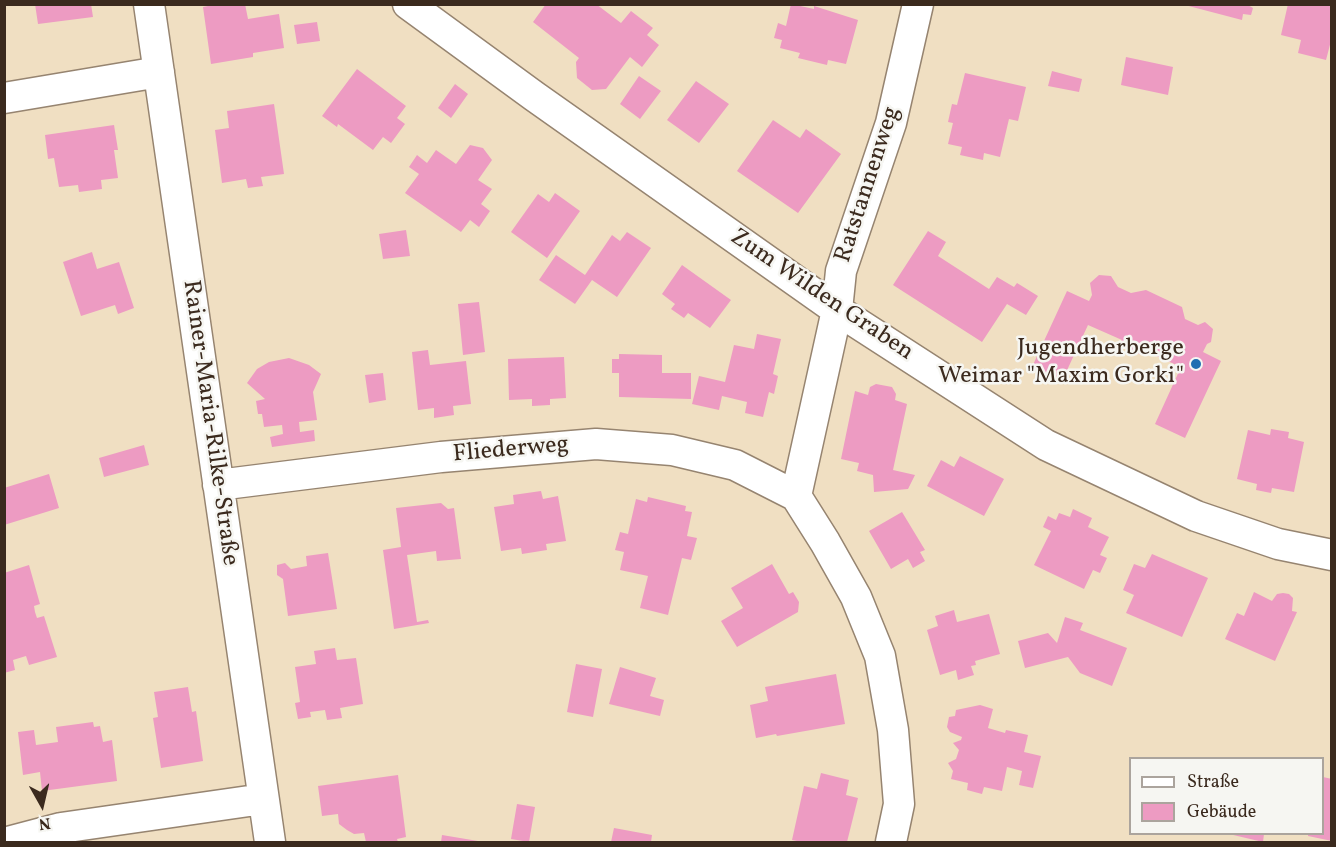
<!DOCTYPE html>
<meta charset="utf-8">
<style>
body{margin:0}
#map{position:relative;width:1336px;height:847px;overflow:hidden;background:#f0dfc2;font-family:Vollkorn,serif}
canvas{display:block}
.frame{position:absolute;inset:0;border:6px solid #3b2a1e;pointer-events:none}
.legend{position:absolute;left:1129px;top:757px;width:195px;height:78px;box-sizing:border-box;background:#f6f6f2;border:2px solid #aba49d;margin:0;padding:8px 10px;list-style:none;font-size:18px;color:#3b2a1e}
.legend li{display:flex;align-items:center;gap:12px;height:30px}
.legend b{width:30px;border:2px solid #aba49d}
.north{position:absolute;left:12px;top:775px;width:60px;height:60px;-webkit-text-stroke:4px #f6f6f2;paint-order:stroke;rotate:172deg;font-size:16px;font-weight:700;line-height:24px;text-align:center;color:#3b2a1e}
.north::after{content:'';display:block;margin:auto;width:21px;height:27px;background:#3b2a1e;clip-path:polygon(50% 0,100% 100%,50% 72%,0 100%)}
</style>
<div id="map">
<canvas width="1336" height="847"></canvas>
<div class="frame"></div>
<ul class="legend">
<li><b style="height:8px;background:#fff"></b>Straße</li>
<li><b style="height:16px;background:#ed9bc2"></b>Gebäude</li>
</ul>
<div class="north">N</div>
</div>
<script>
const ctx = document.querySelector('canvas').getContext('2d');
ctx.lineJoin = 'round';
function paint(path, color) { ctx.fillStyle = color; ctx.fill(path, 'evenodd'); }
const poly = rows => new Path2D(rows.map(r => 'M' + r).join(''));
function stroke(path, color, width, dash) { ctx.strokeStyle = color; ctx.lineWidth = width; ctx.lineCap = dash ? 'butt' : 'round'; ctx.setLineDash(dash || []); ctx.stroke(path); }
function write(font, color, halo, rows, align = 'center') {
  ctx.font = font + ' Vollkorn,serif'; ctx.lineWidth = 5; ctx.setLineDash([]); ctx.textBaseline = 'middle'; ctx.strokeStyle = halo; ctx.fillStyle = color; for (const [text, x, y, turn = 0] of rows) {
    ctx.save(); ctx.translate(x, y); ctx.rotate((+turn || 0) * Math.PI / 180); ctx.textAlign = isNaN(turn) ? turn : align; if (halo) ctx.strokeText(text, 0, 0); ctx.fillText(text, 0, 0); ctx.restore();
  }
}
paint(poly([
 [35,4,91,4,93,17,38,24],
 [207,4,245,4,248,19,279,14,284,48,253,53,253,57,211,64,203,7,208,6],
 [546,4,596,4,621,23,631,11,653,28,647,35,659,45,642,67,630,57,606,89,592,90,577,78,576,62,579,58,533,22],
 [791,4,814,9,814,6,858,20,846,64,828,60,827,65,798,58,800,53,780,48,782,40,774,38,778,23,786,26],
 [1181,4,1246,4,1253,8,1251,15,1243,14,1242,20],
 [1288,4,1332,4,1332,37,1326,60,1298,53,1301,40,1281,35],
 [317,22,320,41,297,44,294,25],
 [1126,57,1173,67,1168,95,1121,85],
 [357,69,406,106,397,118,405,124,391,143,383,137,373,150,338,124,337,127,322,116],
 [1052,71,1082,79,1079,92,1048,86],
 [965,73,1026,87,1018,121,1009,119,1000,157,984,153,983,160,960,155,962,147,948,144,953,123,948,122,952,104,957,105],
 [639,76,661,91,640,119,620,104],
 [696,81,729,104,699,143,667,120],
 [455,84,468,94,451,118,438,108],
 [274,104,284,174,261,177,263,186,248,188,246,179,222,183,215,130,229,128,227,111],
 [773,120,800,138,806,129,841,154,798,213,737,171],
 [114,125,118,150,114,150,118,178,101,180,102,189,79,192,78,185,59,187,54,158,48,159,45,135],
 [470,145,483,148,492,160,478,180,492,189,481,204,490,211,479,227,470,220,461,232,405,193,419,174,409,167,417,155,427,163,436,150,456,164],
 [555,193,580,211,547,258,511,232,538,194,549,202],
 [406,230,410,256,383,259,379,234],
 [928,231,946,242,938,256,989,289,997,277,1014,287,1017,283,1038,296,1026,315,1007,304,982,342,893,285],
 [627,232,651,248,617,297,592,280,575,304,539,280,556,255,585,275,612,235,620,241],
 [92,252,97,269,119,262,134,308,118,314,115,305,81,316,63,262],
 [682,265,731,300,710,328,688,313,684,318,671,309,675,304,662,294],
 [1099,275,1111,276,1118,287,1131,293,1146,290,1182,307,1185,319,1198,325,1205,322,1213,329,1211,342,1207,344,1203,352,1221,361,1185,438,1155,424,1181,367,1143,350,1141,355,1119,344,1122,340,1088,325,1062,381,1032,367,1067,291,1089,301,1092,295,1090,283],
 [479,302,485,352,463,355,458,304],
 [757,334,781,339,773,374,778,376,774,394,769,392,763,417,745,413,747,402,722,396,719,410,692,404,699,376,725,382,734,345,754,349],
 [428,350,430,365,466,361,471,404,453,406,454,415,434,418,434,408,418,410,412,352],
 [619,354,662,355,662,373,691,373,691,399,619,397,619,373,612,373,612,359,619,359],
 [564,357,566,398,550,399,550,405,532,406,532,399,509,400,508,359],
 [289,358,309,365,321,374,313,392,317,420,299,422,300,432,314,430,315,441,272,447,270,437,283,434,282,425,264,427,262,414,258,414,256,401,265,399,247,383,257,369,269,362],
 [383,373,386,400,369,403,365,375],
 [876,384,892,387,896,394,895,400,907,404,893,470,915,475,908,489,874,492,873,475,857,471,859,463,841,459,855,391,868,395,870,387],
 [1271,429,1289,432,1288,438,1304,442,1294,492,1272,488,1271,493,1256,490,1257,484,1237,479,1248,430,1270,435],
 [144,445,149,465,104,477,99,458],
 [960,456,1004,479,984,516,927,486,941,460,954,467],
 [49,474,59,508,4,525,4,488],
 [541,491,543,499,558,496,566,541,546,544,547,550,522,554,521,548,501,551,494,507,514,504,513,495],
 [648,497,686,506,685,511,692,512,687,536,697,538,691,560,682,558,668,615,640,608,648,576,620,570,624,552,615,550,620,532,628,534,636,499,647,502],
 [441,503,448,509,454,508,461,559,437,561,436,551,407,555,417,622,428,620,429,623,394,629,383,550,401,547,396,508],
 [1073,509,1092,518,1088,527,1109,537,1100,555,1107,558,1100,573,1093,570,1084,589,1034,565,1051,531,1043,527,1048,516,1056,520,1059,513,1070,517],
 [902,512,925,550,920,552,925,561,913,568,908,559,891,569,869,531],
 [328,553,337,609,288,616,283,579,277,575,277,565,285,563,291,569,307,566,306,556],
 [1152,554,1208,578,1182,637,1126,613,1134,595,1123,590,1134,564,1145,568],
 [772,564,789,594,793,592,799,602,798,612,737,647,721,621,743,608,731,588],
 [29,565,40,604,34,606,35,612,37,618,44,616,57,657,29,665,26,656,13,660,15,670,4,673,4,573],
 [1254,592,1272,601,1277,594,1283,593,1289,594,1293,598,1292,611,1297,612,1275,661,1225,639,1237,613,1244,616],
 [954,610,957,622,989,614,1000,654,975,661,976,665,971,666,974,675,958,680,956,670,940,675,927,630,938,626,935,616],
 [1065,617,1083,623,1080,630,1127,648,1112,686,1080,673,1068,657,1025,668,1018,641,1048,633,1057,643],
 [335,648,337,660,356,658,363,704,340,708,342,718,327,720,325,710,310,712,311,717,298,719,295,703,300,702,295,667,316,664,314,651],
 [576,664,602,669,593,717,567,712],
 [620,667,656,678,650,696,664,700,660,716,609,704],
 [836,674,845,724,777,736,776,734,756,738,750,705,768,701,765,687],
 [188,687,192,712,196,711,203,761,161,768,153,718,158,717,154,692],
 [980,705,993,709,988,728,1005,733,1006,730,1028,735,1024,752,1041,756,1033,788,1019,785,1022,771,1007,767,1002,791,984,787,982,794,967,790,968,783,951,779,953,771,948,763,956,759,959,750,953,743,961,740,962,737,950,732,947,727,949,717,955,716,956,710],
 [93,722,94,727,100,726,103,742,112,740,117,781,42,791,40,772,23,775,18,732,34,730,36,745,58,742,56,727],
 [821,773,849,780,846,795,858,798,847,842,802,842,792,840,804,786,817,789],
 [398,775,406,837,397,839,398,842,366,842,364,833,354,834,347,830,339,824,338,814,322,816,318,786],
 [1323,777,1332,779,1332,841,1308,836,1308,834,1323,834],
 [517,804,535,807,529,842,511,839],
 [614,828,652,835,651,842,611,842],
 [1229,834,1264,834,1263,842],
 [442,835,478,841,478,842,441,842]
]), '#ed9bc2');
const street = poly([
 [149,4,270,842],
 [408,4,534,96,837,310,1046,445,1196,516,1278,544,1332,555],
 [4,98,159,72],
 [218,485,441,457,596,444,672,450,735,465,796,496],
 [8,842,61,828,263,799],
 [891,842,899,804,893,730,880,656,856,597,825,542,796,496,837,310,841,271,891,123,918,4]
]);
stroke(street, '#968470', 33);
stroke(street, '#fff', 30);
for (const [x, y, r, color] of [
 [1196,364,6,"#1f6fb2"]
]) { const dot = new Path2D(); dot.arc(x, y, r, 0, 2 * Math.PI); ctx.fillStyle = color; ctx.fill(dot); stroke(dot, '#f6f6f2', 2); }
write('24px', '#3b2a1e', '#f6f6f2', [
 ["Ratstannenweg",869,185,-72],
 ["Zum Wilden Graben",821,296,34],
 ["Rainer-Maria-Rilke-Straße",209,423,82],
 ["Fliederweg",511,451,-5]
]);
write('24px', '#3b2a1e', '#f6f6f2', [
 ["Jugendherberge",1184,350],
 ["Weimar \"Maxim Gorki\"",1184,378]
], 'right');
</script>
